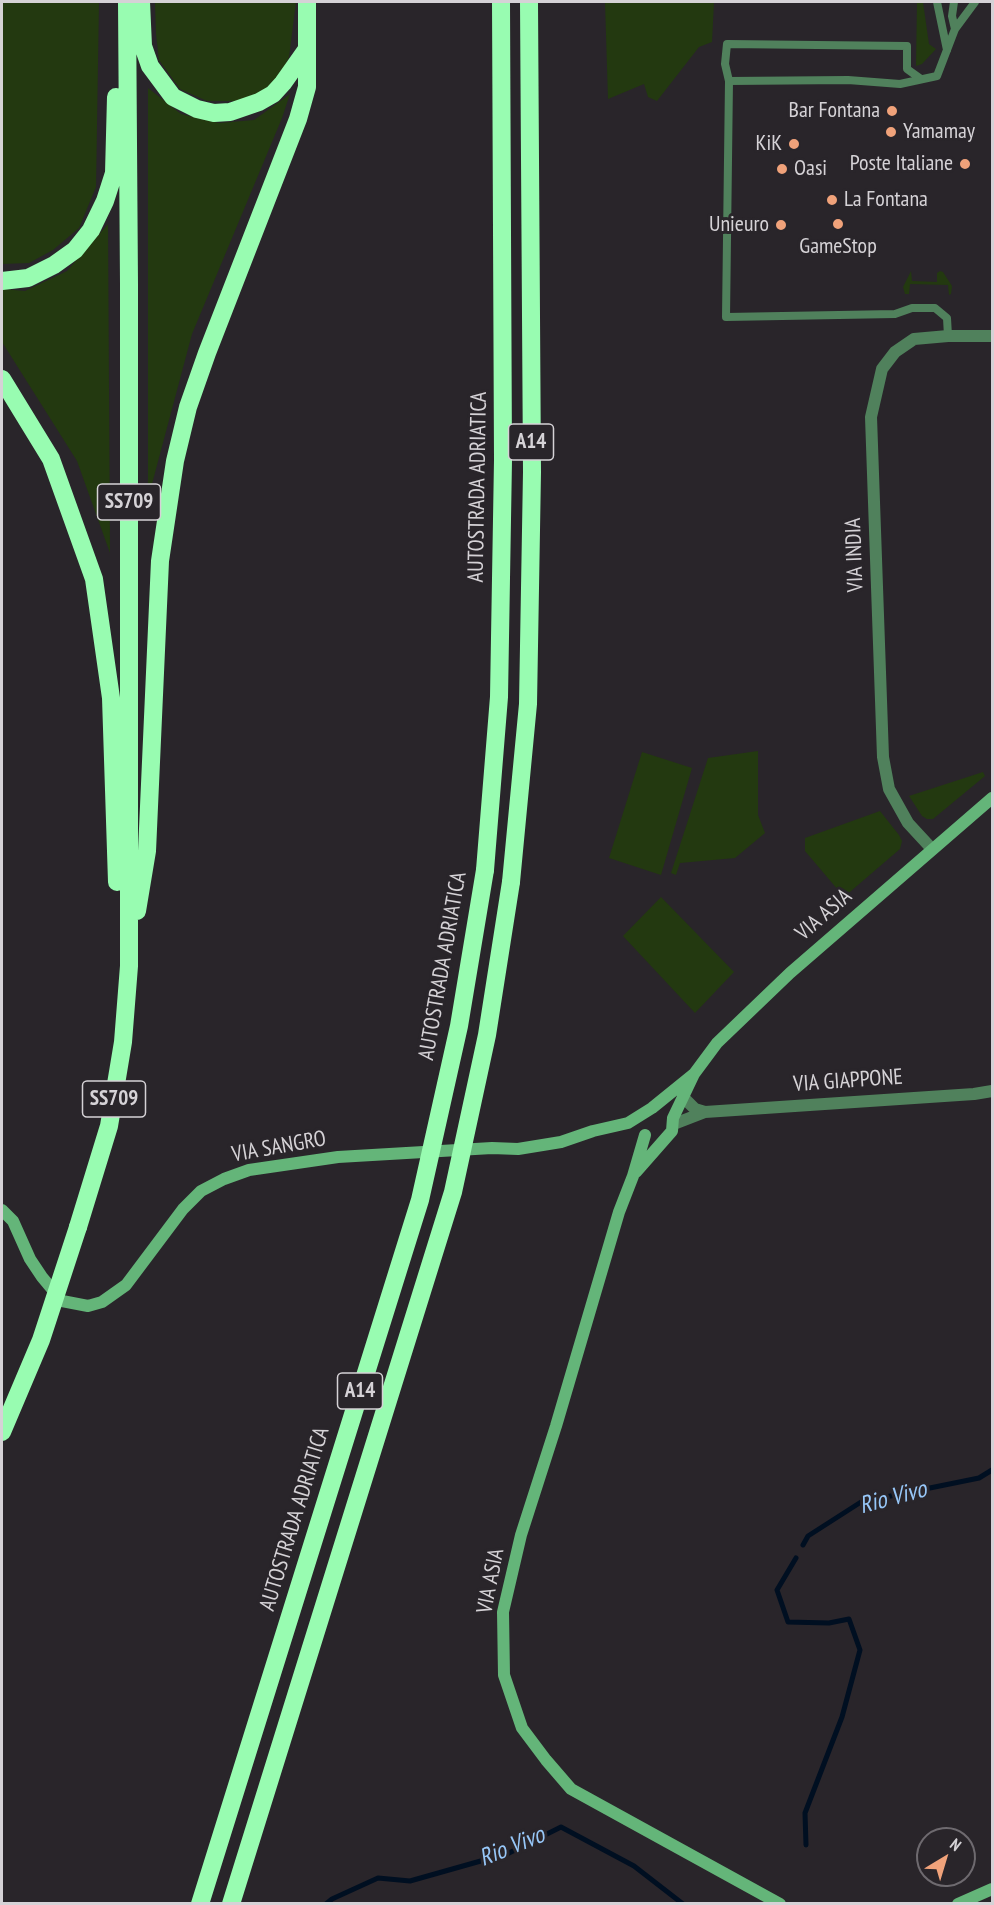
<!DOCTYPE html>
<style>
body{margin:0}
#map{position:relative;width:994px;height:1905px;overflow:hidden;background:#29252a;font-family:"PT Sans Narrow",sans-serif}
canvas{display:block}
.frame{position:absolute;inset:0;border:3px solid #d5d2d6;pointer-events:none}
.north{position:absolute;left:916px;top:1827px;width:60px;height:60px;box-sizing:border-box;background:#29252a;border:2px solid #6e6a6f;border-radius:50%;rotate:38deg;font-size:16px;font-weight:700;line-height:24px;text-align:center;color:#d5d2d6}
.north::after{content:'';display:block;margin:auto;width:21px;height:27px;background:#f0a27a;clip-path:polygon(50% 0,100% 100%,50% 72%,0 100%)}
</style>
<div id="map">
<canvas width="994" height="1905"></canvas>
<div class="frame"></div>
<div class="north">N</div>
</div>
<script>
const ctx = document.querySelector('canvas').getContext('2d');
ctx.lineJoin = 'round';
function paint(path, color) { ctx.fillStyle = color; ctx.fill(path, 'evenodd'); }
const poly = rows => new Path2D(rows.map(r => 'M' + r).join(''));
function stroke(path, color, width, dash) { ctx.strokeStyle = color; ctx.lineWidth = width; ctx.lineCap = dash ? 'butt' : 'round'; ctx.setLineDash(dash || []); ctx.stroke(path); }
function write(font, color, halo, rows, align = 'center') {
  ctx.font = font + ' "PT Sans Narrow",sans-serif'; ctx.lineWidth = 6; ctx.setLineDash([]); ctx.textBaseline = 'middle'; ctx.strokeStyle = halo; ctx.fillStyle = color; for (const [text, x, y, turn = 0] of rows) {
    ctx.save(); ctx.translate(x, y); ctx.rotate((+turn || 0) * Math.PI / 180); ctx.textAlign = isNaN(turn) ? turn : align; if (halo) ctx.strokeText(text, 0, 0); ctx.fillText(text, 0, 0); ctx.restore();
  }
}
paint(poly([
 [2,2,99,2,96,187,79,228,53,250,29,263,2,264],
 [155,2,296,2,289,57,279,78,258,94,237,101,207,101,180,89,159,60,156,34],
 [605,2,714,2,712,42,699,47,657,101,648,97,644,84,608,99],
 [917,2,923,2,929,44,936,49,922,64,916,66],
 [148,88,181,114,219,123,254,120,290,94,282,118,192,334,148,499],
 [108,224,110,553,77,461,2,342,2,289,25,291,67,271],
 [911,271,912,281,937,282,937,273,940,271,943,272,952,286,951,294,949,295,948,285,910,284,909,294,905,294,903,287],
 [758,751,758,815,765,833,735,858,680,863,676,875,671,873,708,758],
 [642,752,692,768,661,875,609,858],
 [983,772,985,776,933,819,927,819,922,816,909,796],
 [880,811,899,835,902,841,900,849,844,897,805,851,805,838],
 [661,897,734,972,695,1013,623,936]
]), '#233910');
stroke(poly([
 [803,1545,808,1536,861,1502,979,1478,992,1470],
 [796,1558,777,1590,788,1622,829,1623,849,1619,860,1650,842,1717,805,1813,806,1845],
 [326,1904,332,1899,378,1878,410,1881,509,1853,561,1827,634,1866,683,1904]
]), '#000f21', 5);
stroke(poly([
 [937,2,947,50],
 [954,2,952,16,955,29],
 [921,79,907,69,907,46,727,44,725,64,729,81,726,317,895,314,912,308,935,308,947,318,948,336],
 [729,81,848,80,900,84,937,76,955,29,975,2]
]), '#50815c', 8);
stroke(poly([
 [932,849,908,823,889,789,883,757,871,417,882,369,895,352,914,339,948,336,992,336],
 [683,1097,695,1109,705,1112],
 [674,1124,705,1112,974,1094,992,1091]
]), '#50815c', 12);
stroke(poly([
 [645,1135,633,1176,619,1212,556,1426,521,1535,503,1612,504,1675,522,1728,546,1760,571,1789,780,1904],
 [636,1172,672,1131,673,1118,694,1074,717,1043,790,973,992,798],
 [2,1210,13,1221,30,1259,42,1277,62,1301,88,1306,102,1302,126,1285,183,1209,201,1191,224,1179,249,1170,338,1157,492,1148,518,1149,561,1142,593,1131,628,1123,652,1108,694,1074],
 [958,1904,992,1889]
]), '#64b579', 12);
stroke(poly([
 [141,2,143,46,150,66,173,97,197,109,214,113,230,112,259,102,273,94,283,83,307,49],
 [2,281,28,278,54,265,75,250,91,230,105,201,114,173,116,97],
 [2,379,51,459,94,579,111,698,117,882],
 [485,870,499,697,503,460,501,2],
 [511,882,528,704,532,472,529,2],
 [137,911,147,851,160,561,175,461,188,407,207,353,298,119,307,87,307,2],
 [78,1227,109,1126,123,1042,129,966,129,284,127,2]
]), '#98fcb1', 18);
stroke(poly([
 [2,1432,41,1340,78,1227],
 [200,1904,420,1200,459,1026,485,870],
 [231,1904,453,1192,487,1035,511,882]
]), '#98fcb1', 18);
for (const [x, y, r, color] of [
 [892,111,6,"#f0a27a"],
 [891,132,6,"#f0a27a"],
 [794,144,6,"#f0a27a"],
 [965,164,6,"#f0a27a"],
 [782,169,6,"#f0a27a"],
 [832,200,6,"#f0a27a"],
 [838,224,6,"#f0a27a"],
 [781,225,6,"#f0a27a"]
]) { const dot = new Path2D(); dot.arc(x, y, r, 0, 2 * Math.PI); ctx.fillStyle = color; ctx.fill(dot); stroke(dot, '#29252a', 2); }
for (const [x, y, w] of [
 [531,442,45],
 [129,502,63],
 [114,1099,63],
 [360,1391,45]
]) { const box = new Path2D(); box.roundRect(x - w / 2, y - 18, w, 36, 4.5); ctx.fillStyle = '#29252a'; ctx.fill(box); stroke(box, '#d5d2d6', 1.5); }
write('bold 21px', '#d5d2d6', null, [
 ["A14",531,442],
 ["SS709",129,502],
 ["SS709",114,1099],
 ["A14",360,1391]
]);
write('22px', '#d5d2d6', '#29252a', [
 ["Bar Fontana",880,111],
 ["Yamamay",903,132,"left"],
 ["KiK",782,144],
 ["Poste Italiane",953,164],
 ["Oasi",794,169,"left"],
 ["La Fontana",844,200,"left"],
 ["Unieuro",769,225],
 ["GameStop",838,247,"center"]
], 'right');
write('22px', '#d5d2d6', '#29252a', [
 ["AUTOSTRADA ADRIATICA",478,487,-89],
 ["VIA INDIA",855,555,-92],
 ["VIA ASIA",824,915,-41],
 ["AUTOSTRADA ADRIATICA",443,966,-80],
 ["VIA GIAPPONE",848,1081,-4],
 ["VIA SANGRO",279,1147,-10],
 ["AUTOSTRADA ADRIATICA",295,1519,-73],
 ["VIA ASIA",491,1581,-79]
]);
write('italic 24px', '#97c7f8', '#29252a', [
 ["Rio Vivo",893,1498,-15],
 ["Rio Vivo",512,1847,-22]
]);
</script>
